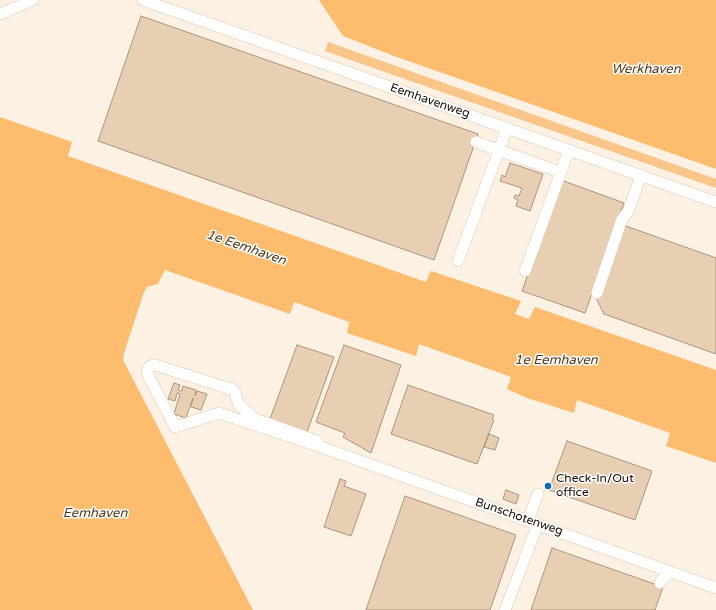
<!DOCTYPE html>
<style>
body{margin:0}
canvas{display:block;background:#fef9f4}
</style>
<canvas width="716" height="610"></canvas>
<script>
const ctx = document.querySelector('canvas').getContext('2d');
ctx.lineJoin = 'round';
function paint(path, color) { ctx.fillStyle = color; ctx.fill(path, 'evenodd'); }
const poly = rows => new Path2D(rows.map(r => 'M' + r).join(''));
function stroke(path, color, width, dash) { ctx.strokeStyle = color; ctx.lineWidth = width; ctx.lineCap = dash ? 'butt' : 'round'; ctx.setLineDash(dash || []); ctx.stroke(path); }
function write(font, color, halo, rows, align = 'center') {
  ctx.font = font + ' "Varela Round",sans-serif'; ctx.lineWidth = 3; ctx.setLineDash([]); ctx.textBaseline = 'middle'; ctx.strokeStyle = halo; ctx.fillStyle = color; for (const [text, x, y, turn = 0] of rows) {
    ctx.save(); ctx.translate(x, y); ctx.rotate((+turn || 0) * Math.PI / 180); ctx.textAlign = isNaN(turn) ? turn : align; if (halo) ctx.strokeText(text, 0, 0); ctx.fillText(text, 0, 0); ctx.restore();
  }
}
paint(poly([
 [0,0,347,0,716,150,716,610,231,610,0,151]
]), '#fdf1e4');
paint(poly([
 [328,42,716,179,716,188,325,51]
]), '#fac588');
paint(poly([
 [319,0,716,0,716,169,394,56,343,36],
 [0,117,72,142,68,156,426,282,431,271,521,301,515,314,529,319,535,307,716,370,716,463,666,446,670,433,577,400,574,413,527,398,507,389,511,377,419,344,416,356,347,333,349,322,294,302,290,314,165,270,158,284,147,287,144,292,124,353,123,360,253,610,0,610]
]), '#fdbc6e');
const building = poly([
 [141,16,478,134,434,260,98,141,141,16],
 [510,163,543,174,530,211,516,206,518,200,514,198,515,195,519,196,522,188,500,181,502,175,505,177,510,163],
 [561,180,624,203,585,313,522,291,561,180],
 [623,225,716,258,716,354,604,314,597,300,623,225],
 [297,345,334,357,307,432,270,419,297,345],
 [344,345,401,365,371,453,343,437,345,433,316,422,344,345],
 [174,383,180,385,178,390,182,391,183,386,196,390,195,396,197,391,207,394,201,410,191,407,193,398,186,418,174,414,180,394,177,393,175,401,168,399,174,383],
 [408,385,494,415,492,419,494,420,477,464,391,434,408,385],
 [489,434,499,438,495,450,484,447,489,434],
 [567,441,652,471,635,520,549,490,567,441],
 [340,479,346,481,344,486,366,494,351,536,324,527,340,479],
 [506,490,519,495,516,504,503,499,506,490],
 [405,496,516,535,490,610,366,610,405,496],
 [552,548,663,587,655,610,531,610,552,548]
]);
paint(building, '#e8cfb4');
stroke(building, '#ad957b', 1);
const minor = poly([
 [143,0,716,202],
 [0,14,33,0],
 [476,142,560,172],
 [458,261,507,128],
 [525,271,569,150],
 [597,293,622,219,628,212,641,175],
 [321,447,317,441,255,419,239,405,234,390,155,365,150,366,147,370,148,375,175,427,219,413,321,447,716,588],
 [528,520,538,494],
 [660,583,669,571],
 [505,610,538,524]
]);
stroke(minor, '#e1c8ad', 12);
stroke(minor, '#fff', 11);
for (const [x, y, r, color] of [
 [548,486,4,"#0b6db9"]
]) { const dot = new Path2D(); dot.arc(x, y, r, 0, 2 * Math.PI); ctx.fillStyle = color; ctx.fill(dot); stroke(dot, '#fff', 1.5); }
write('12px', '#150d04', '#fff', [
 ["Eemhavenweg",430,101,19],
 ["Bunschotenweg",519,517,19]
]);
write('12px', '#150d04', '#fff', [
 ["Check-In/Out",556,479],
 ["office",556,493]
], 'left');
write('italic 13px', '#533918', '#fff', [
 ["Werkhaven",646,70],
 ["1e Eemhaven",246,248,19],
 ["1e Eemhaven",556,361],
 ["Eemhaven",95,514]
]);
</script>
